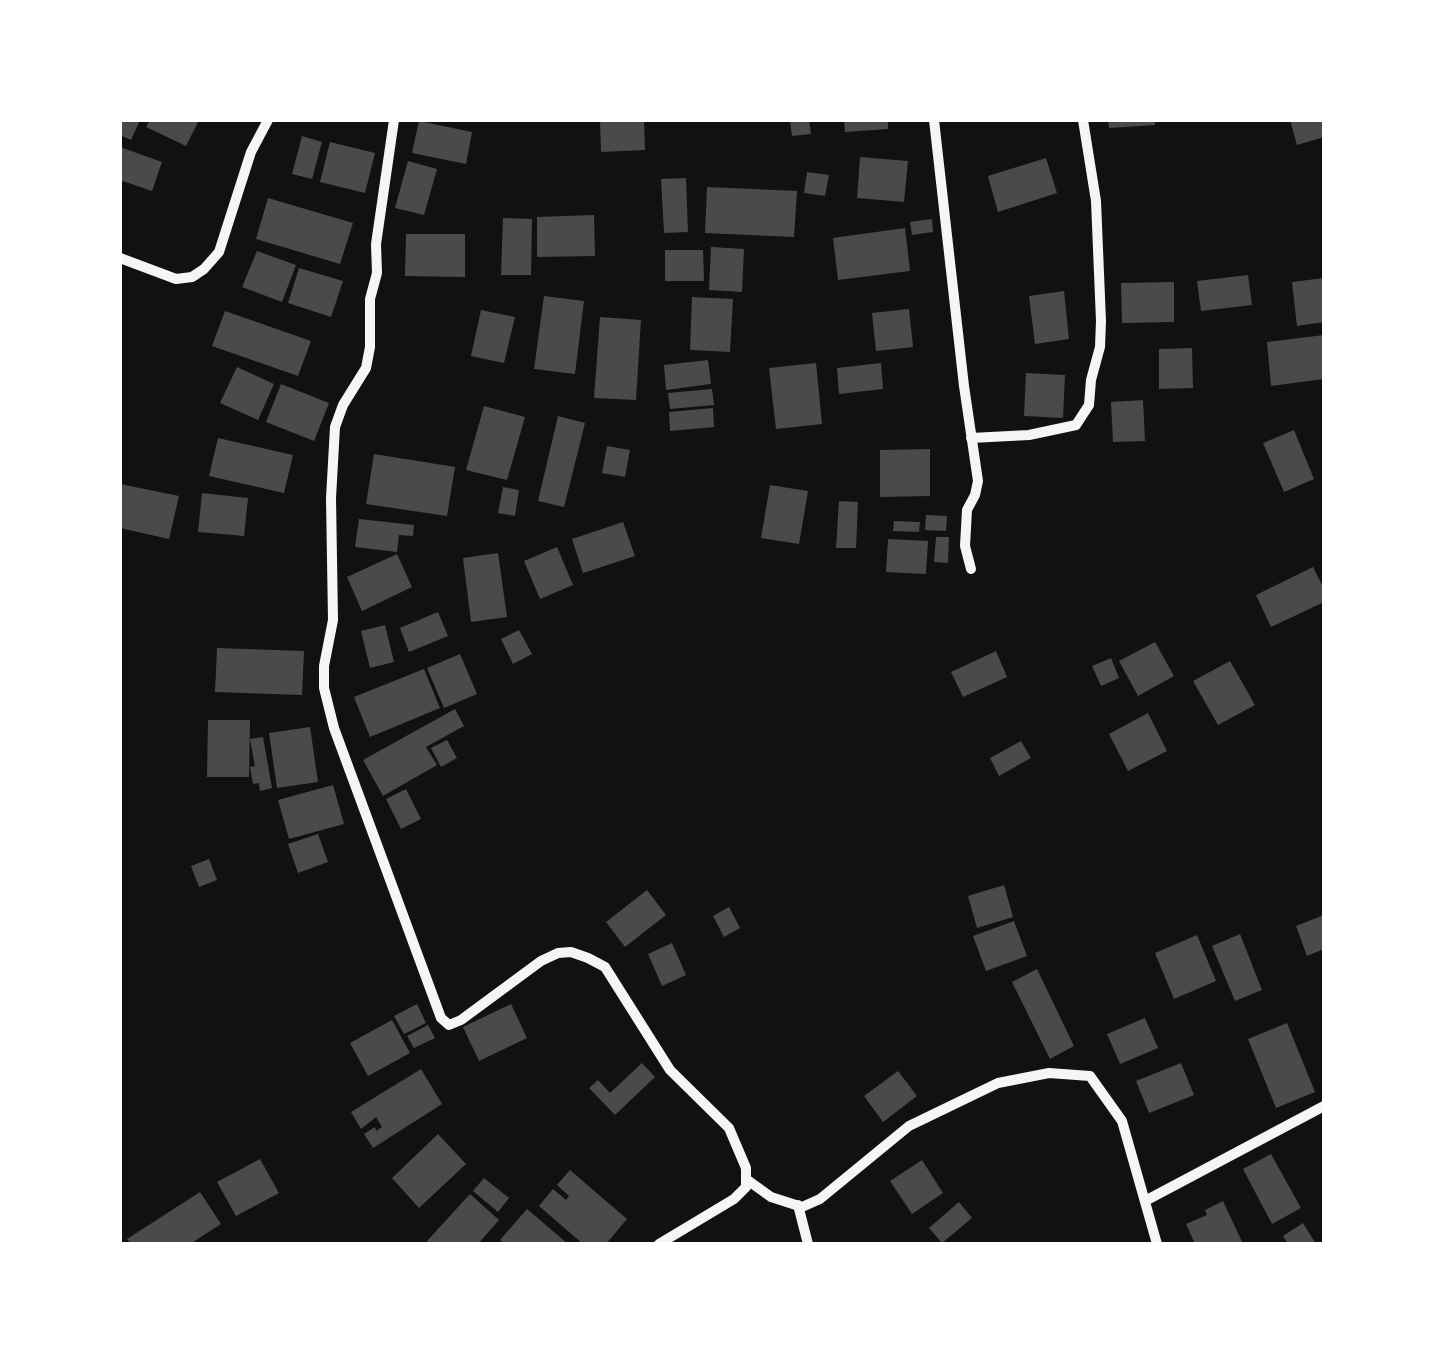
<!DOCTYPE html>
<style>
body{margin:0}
#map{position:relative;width:1444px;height:1364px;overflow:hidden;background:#111;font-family:"Zilla Slab",serif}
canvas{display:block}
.frame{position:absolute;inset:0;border:122px solid #fff;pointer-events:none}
</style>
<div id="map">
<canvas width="1444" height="1364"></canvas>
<div class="frame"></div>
</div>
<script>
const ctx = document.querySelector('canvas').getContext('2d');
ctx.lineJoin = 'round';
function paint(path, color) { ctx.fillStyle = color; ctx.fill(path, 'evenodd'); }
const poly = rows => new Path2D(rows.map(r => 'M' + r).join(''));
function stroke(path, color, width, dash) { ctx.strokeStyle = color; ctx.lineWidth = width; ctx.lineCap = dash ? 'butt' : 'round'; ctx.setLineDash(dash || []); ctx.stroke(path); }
paint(poly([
 [120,120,140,120,131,140,120,135],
 [150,120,199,120,186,146,146,127],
 [600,120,644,120,645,150,601,152],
 [790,120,809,120,811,134,792,136],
 [844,120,888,120,888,129,845,132],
 [1108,120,1155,120,1155,125,1109,128],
 [1290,120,1324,120,1324,137,1297,145],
 [419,121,472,132,466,164,412,153],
 [302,136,322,142,312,179,292,174],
 [330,142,375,153,365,193,320,182],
 [120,147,162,162,152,191,120,180],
 [860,157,908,161,904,202,857,198],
 [1046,158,1057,193,998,212,988,176],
 [408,161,437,169,424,215,395,208],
 [807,172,829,175,825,196,804,193],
 [686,178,688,232,664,233,661,179],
 [707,187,797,191,794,237,705,233],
 [268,198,353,223,340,264,256,239],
 [594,215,595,256,537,257,537,217],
 [503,218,532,219,531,275,501,275],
 [932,219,933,232,912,235,910,222],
 [905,228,910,271,838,280,833,238],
 [406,234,465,234,465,277,405,276],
 [711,247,744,249,742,292,709,290],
 [665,250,703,250,704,281,665,281],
 [257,251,296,265,282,302,242,287],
 [299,268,343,281,331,317,288,303],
 [1248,275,1252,305,1201,311,1197,281],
 [1324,278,1324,322,1297,326,1292,282],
 [1174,282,1174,322,1122,323,1121,283],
 [1064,291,1069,339,1035,344,1029,296],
 [544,296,584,301,575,374,534,369],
 [692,297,733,299,730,352,690,350],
 [909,309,913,347,876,351,872,313],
 [481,310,515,317,504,363,471,356],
 [225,311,311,341,298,376,212,346],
 [600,317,641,320,636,400,594,398],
 [1324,335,1324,379,1271,386,1267,342],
 [1192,348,1193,388,1159,389,1159,349],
 [708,360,711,384,666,390,664,365],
 [816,363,822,424,776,429,769,368],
 [881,363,883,389,839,394,837,368],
 [237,367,274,384,258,420,220,403],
 [1026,373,1065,375,1063,418,1024,416],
 [281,384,329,403,314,441,266,422],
 [712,389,714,405,670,409,668,393],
 [1143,400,1145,441,1113,442,1111,402],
 [484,406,525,417,507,480,466,470],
 [713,408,714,427,670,431,669,412],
 [558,416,585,423,564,507,538,501],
 [1294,430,1314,479,1284,492,1263,443],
 [218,438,293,455,284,493,209,476],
 [607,446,630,450,625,477,602,473],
 [930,449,930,496,880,497,880,450],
 [374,454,455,467,447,516,366,504],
 [120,484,179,496,169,539,120,528],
 [770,485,808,491,799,544,761,538],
 [503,487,519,490,515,516,498,513],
 [202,493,248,498,244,536,198,532],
 [839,501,858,502,856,548,836,548],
 [926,515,947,516,946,531,925,530],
 [359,519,414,525,413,536,399,535,397,552,355,547],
 [894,521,920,522,919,532,893,531],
 [623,522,635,556,583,573,572,539],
 [936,537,949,537,948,563,934,562],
 [888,539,928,541,926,574,886,572],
 [557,547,573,585,540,599,524,561],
 [498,553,507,617,471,622,463,558],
 [397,554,412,587,362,611,347,577],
 [1313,567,1324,589,1324,602,1271,627,1256,595],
 [438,612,448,636,409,652,400,628],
 [385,625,394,662,370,668,361,631],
 [519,630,532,654,513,664,501,639],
 [1155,642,1174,676,1138,696,1119,661],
 [217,648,304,651,302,695,215,692],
 [996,651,1007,677,963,697,951,672],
 [460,654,477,694,444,708,427,668],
 [1111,658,1119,678,1101,686,1092,666],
 [1230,661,1255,705,1218,725,1193,681],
 [424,669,440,708,370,737,354,697],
 [455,709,464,726,426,747,437,765,383,796,363,760],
 [1148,713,1167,751,1128,771,1109,734],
 [208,720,250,720,249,777,207,777],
 [310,727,318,782,277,788,269,733],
 [263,737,272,788,260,791,259,783,253,784,250,767,255,766,250,739],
 [447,740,457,758,441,767,431,748],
 [1021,741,1031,758,999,776,990,758],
 [333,785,344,824,289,839,278,800],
 [406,789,421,819,401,829,386,799],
 [318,834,328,862,298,873,288,844],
 [209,859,217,880,199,887,191,866],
 [1004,885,1013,917,977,928,968,896],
 [647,890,666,915,625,947,606,922],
 [729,907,740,928,724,937,713,916],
 [1324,915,1324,949,1307,956,1296,926],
 [1014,921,1027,956,986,971,973,936],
 [1240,934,1262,990,1235,1001,1212,946],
 [1197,935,1216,981,1174,999,1155,953],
 [672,943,686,975,662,986,648,954],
 [1037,969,1074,1046,1050,1059,1012,982],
 [417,1004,426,1023,404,1034,394,1016],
 [511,1004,527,1038,479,1061,463,1027],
 [1145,1018,1158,1048,1120,1064,1107,1034],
 [392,1020,410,1053,368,1076,350,1043],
 [1287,1023,1315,1092,1276,1108,1248,1039],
 [428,1025,435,1038,414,1048,407,1036],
 [642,1063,655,1077,615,1115,589,1088,598,1080,610,1093],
 [1181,1063,1194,1095,1149,1113,1136,1081],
 [421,1069,442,1104,373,1148,364,1134,375,1127,376,1131,382,1127,376,1117,361,1129,351,1112],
 [898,1071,917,1096,883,1122,864,1096],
 [438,1134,466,1164,419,1208,392,1178],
 [1271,1154,1301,1208,1272,1224,1243,1169],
 [260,1159,279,1193,236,1216,217,1182],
 [922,1160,943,1193,912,1214,890,1181],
 [570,1170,627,1219,606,1244,583,1244,539,1206,553,1189,566,1200,569,1196,557,1185],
 [484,1178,509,1198,498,1212,473,1191],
 [200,1192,221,1224,190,1244,131,1244,127,1239],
 [470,1194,499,1220,478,1244,430,1244,427,1241],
 [1223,1201,1243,1244,1195,1244,1186,1224,1207,1215,1205,1210],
 [959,1202,972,1218,942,1243,929,1228],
 [527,1209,568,1244,505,1244,500,1240],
 [1303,1223,1316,1244,1288,1244,1283,1236]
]), '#4a4a4a');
stroke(poly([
 [394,120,376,244,377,273,370,299,370,347,366,368,343,405,335,427,331,498,333,620,324,666,324,688,334,728,441,1018,449,1025,461,1020,541,961,558,953,571,952,588,958,605,967,670,1070,729,1128,746,1168,746,1187,734,1199,659,1244],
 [934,120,964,386,978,481,975,495,967,510,965,546,971,569],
 [120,258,176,279,192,277,204,269,219,252,251,152,268,120],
 [971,438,1029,435,1076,425,1089,405,1091,380,1100,347,1101,321,1096,201,1083,120],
 [746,1179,771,1197,802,1207,820,1199,909,1126,998,1083,1049,1073,1090,1076,1122,1121,1157,1244],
 [1145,1201,1324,1106],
 [798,1205,808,1244]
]), '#f5f5f5', 10);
</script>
